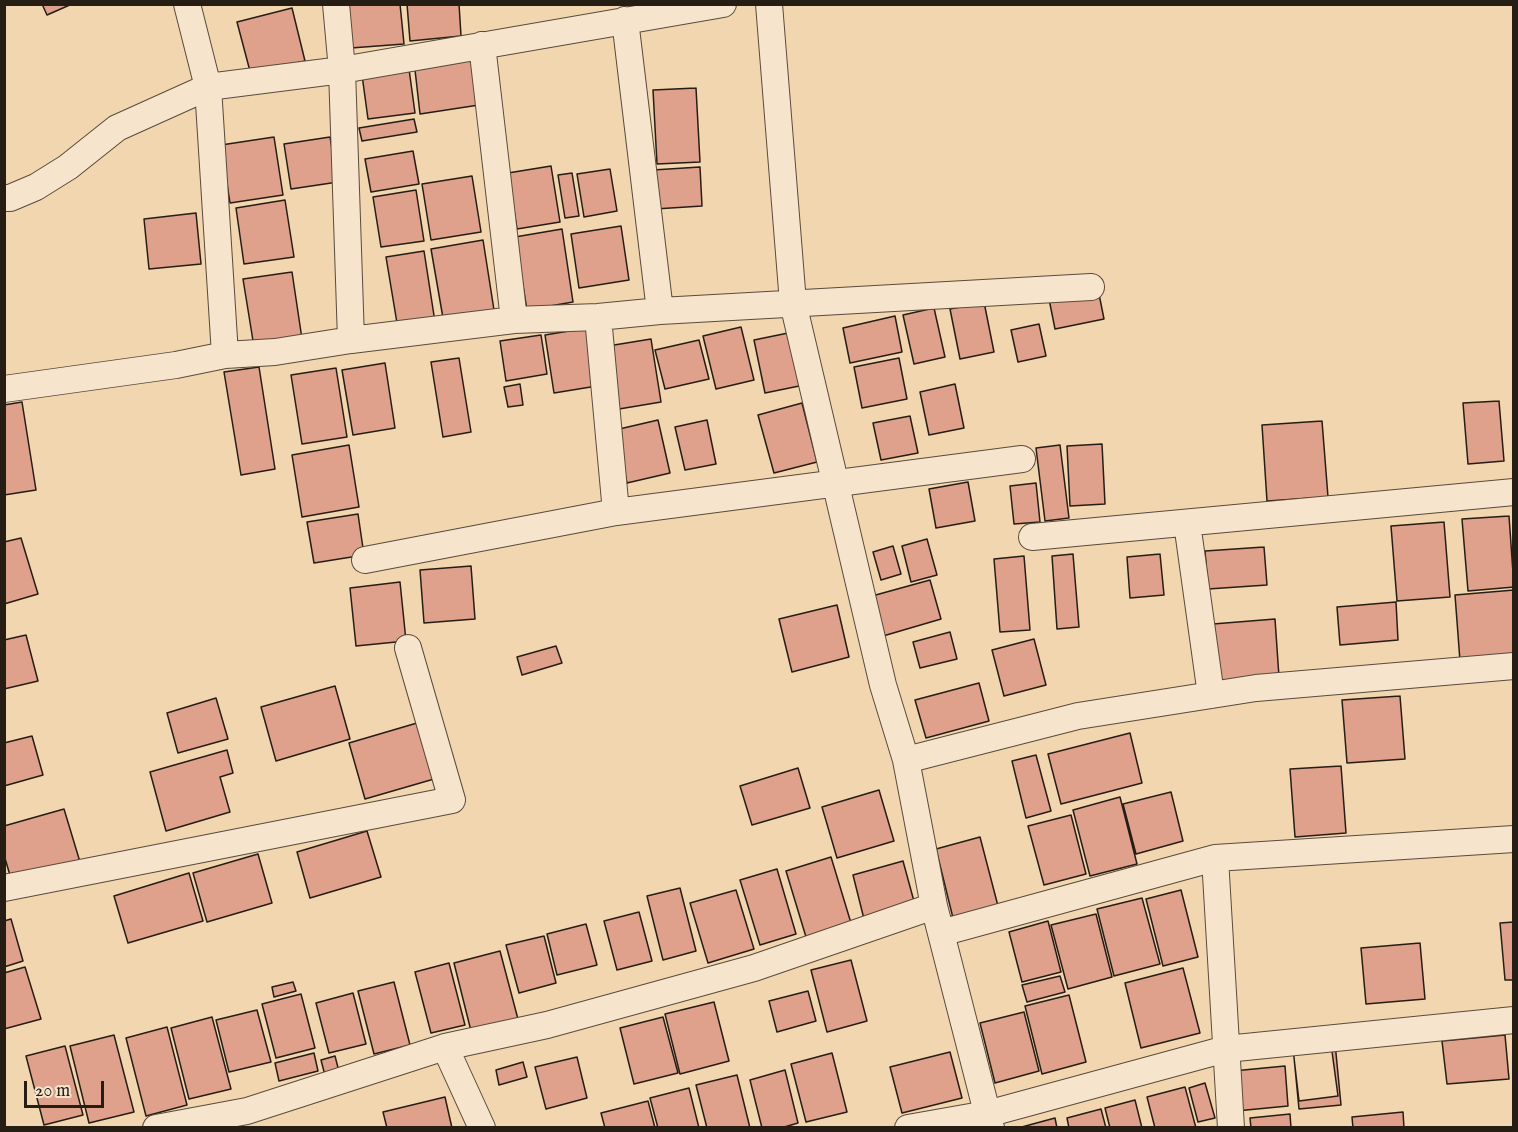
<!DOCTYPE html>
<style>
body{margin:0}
#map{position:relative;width:1518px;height:1132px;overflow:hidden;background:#f1d6b0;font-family:"IM FELL English",serif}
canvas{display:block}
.frame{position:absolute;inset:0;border:6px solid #261d14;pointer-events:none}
.scale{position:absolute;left:24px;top:1081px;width:80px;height:27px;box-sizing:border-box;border:3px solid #261d14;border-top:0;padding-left:8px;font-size:18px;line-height:21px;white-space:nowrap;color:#261d14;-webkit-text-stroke:4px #f6e4cc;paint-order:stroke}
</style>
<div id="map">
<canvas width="1518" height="1132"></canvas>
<div class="frame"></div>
<div class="scale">20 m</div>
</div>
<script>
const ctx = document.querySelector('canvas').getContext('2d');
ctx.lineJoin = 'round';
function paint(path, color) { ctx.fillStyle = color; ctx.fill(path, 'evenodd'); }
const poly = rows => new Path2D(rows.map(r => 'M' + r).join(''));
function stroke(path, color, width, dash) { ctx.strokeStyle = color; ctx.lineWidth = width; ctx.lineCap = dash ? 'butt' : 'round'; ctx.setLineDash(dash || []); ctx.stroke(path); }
const building = poly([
 [42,4,72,4,47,15,42,4],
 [347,4,400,4,404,44,351,48,347,4],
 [407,4,459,4,461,36,410,41,407,4],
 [292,8,305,61,251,75,237,22,292,8],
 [471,54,479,105,420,114,414,61,471,54],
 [409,69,415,113,368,119,362,75,409,69],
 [696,88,700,162,657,164,653,90,696,88],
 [414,119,417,132,362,141,359,128,414,119],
 [274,137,283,195,230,203,221,145,274,137],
 [330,137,338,182,291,189,284,144,330,137],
 [413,151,419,184,371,192,365,159,413,151],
 [551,166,560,222,517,229,508,173,551,166],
 [700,167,702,206,655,209,653,170,700,167],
 [610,169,617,211,584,217,577,174,610,169],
 [572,173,579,216,565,218,558,175,572,173],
 [472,176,481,232,431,240,422,184,472,176],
 [416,190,424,241,381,247,373,197,416,190],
 [285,200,294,257,244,264,236,208,285,200],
 [196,213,201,264,149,269,144,219,196,213],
 [621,226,629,280,579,288,571,234,621,226],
 [562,229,573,302,527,310,515,237,562,229],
 [483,240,494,310,443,318,431,249,483,240],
 [424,251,435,322,398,329,386,257,424,251],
 [292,272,302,339,254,347,243,279,292,272],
 [1098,289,1104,319,1055,329,1049,299,1098,289],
 [984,302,994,352,960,359,950,309,984,302],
 [934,308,945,357,914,364,903,315,934,308],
 [895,316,902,352,850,363,843,328,895,316],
 [1039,324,1046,356,1018,362,1011,330,1039,324],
 [593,327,603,385,554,393,545,335,593,327],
 [741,327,754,380,716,389,703,336,741,327],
 [793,332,804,385,765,393,754,340,793,332],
 [541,335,547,374,506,381,500,341,541,335],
 [651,339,661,402,619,409,608,346,651,339],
 [699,340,709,379,665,389,655,350,699,340],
 [459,358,471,432,443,437,431,362,459,358],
 [899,358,907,399,862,408,854,367,899,358],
 [385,363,395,428,353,435,342,370,385,363],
 [259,367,275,469,241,475,224,372,259,367],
 [336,368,347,437,302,444,291,375,336,368],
 [520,384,523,405,508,407,504,387,520,384],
 [955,384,964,428,929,435,920,392,955,384],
 [1499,401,1504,461,1468,464,1463,403,1499,401],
 [22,402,36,490,4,495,4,405,22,402],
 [802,403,817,462,774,473,758,415,802,403],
 [910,416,918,453,881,460,873,423,910,416],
 [658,420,670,473,627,483,615,430,658,420],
 [707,420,716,464,685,470,675,427,707,420],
 [1322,421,1328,497,1267,501,1262,425,1322,421],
 [1102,444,1105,504,1070,506,1067,446,1102,444],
 [349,445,359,507,302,517,292,455,349,445],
 [1060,445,1069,518,1045,521,1036,448,1060,445],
 [968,482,975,521,936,528,929,489,968,482],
 [1036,483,1040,522,1014,524,1010,486,1036,483],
 [358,514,364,555,314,563,307,522,358,514],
 [1509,516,1514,587,1468,591,1462,519,1509,516],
 [1444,522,1450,597,1397,601,1391,526,1444,522],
 [21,538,38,594,4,604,4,542,21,538],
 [927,539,937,575,911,582,902,546,927,539],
 [893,546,901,574,881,580,873,552,893,546],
 [1264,547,1267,585,1208,589,1205,551,1264,547],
 [1073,554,1079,627,1057,629,1052,556,1073,554],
 [1160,554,1164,595,1130,598,1127,557,1160,554],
 [1024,556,1030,630,1000,632,994,559,1024,556],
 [471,566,475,619,424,623,420,570,471,566],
 [930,580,941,619,883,636,872,596,930,580],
 [400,582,406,641,356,646,350,588,400,582],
 [1514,590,1514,657,1460,661,1455,595,1514,590],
 [1396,602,1398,640,1340,645,1337,607,1396,602],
 [837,605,849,657,792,672,779,619,837,605],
 [1275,619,1279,677,1217,682,1213,624,1275,619],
 [950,632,957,659,920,668,913,642,950,632],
 [26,635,38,681,4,689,4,640,26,635],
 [1034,639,1046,685,1004,696,992,650,1034,639],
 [556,646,562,663,522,675,517,657,556,646],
 [979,683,989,721,926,738,915,700,979,683],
 [335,686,350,739,276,761,261,707,335,686],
 [1400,696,1405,759,1347,763,1342,700,1400,696],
 [216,698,228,739,178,753,167,713,216,698],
 [417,723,434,779,365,799,349,743,417,723],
 [1130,733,1142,783,1061,804,1048,754,1130,733],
 [32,736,43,775,4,786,4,743,32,736],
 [227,750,233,773,220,777,230,812,166,831,150,772,227,750],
 [1036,755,1051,811,1026,818,1012,761,1036,755],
 [1341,766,1346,833,1295,837,1290,769,1341,766],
 [798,768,810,808,752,825,740,786,798,768],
 [879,790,894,841,837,858,822,807,879,790],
 [1171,792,1183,841,1136,854,1123,804,1171,792],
 [1120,797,1137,864,1090,876,1073,810,1120,797],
 [64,809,80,862,12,882,4,855,4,826,64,809],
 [1071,815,1086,874,1044,885,1028,826,1071,815],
 [367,831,381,877,310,898,297,852,367,831],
 [980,837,998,906,953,918,936,849,980,837],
 [258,854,272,903,207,922,193,873,258,854],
 [831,857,851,923,806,937,786,871,831,857],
 [903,861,915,905,864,919,853,875,903,861],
 [777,869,796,934,760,945,740,880,777,869],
 [189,873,203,921,128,943,114,896,189,873],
 [680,888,696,951,663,960,647,896,680,888],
 [736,890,754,949,708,963,690,903,736,890],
 [1181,890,1198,957,1163,966,1146,899,1181,890],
 [1142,898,1160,964,1114,976,1097,909,1142,898],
 [639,912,652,961,617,970,604,921,639,912],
 [1096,914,1112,977,1068,989,1051,925,1096,914],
 [11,919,23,961,4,967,4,921,11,919],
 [1048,921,1061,972,1022,982,1009,932,1048,921],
 [1514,922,1514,980,1505,980,1500,923,1514,922],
 [586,924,597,965,557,975,547,934,586,924],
 [544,936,556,983,519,993,506,945,544,936],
 [1420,943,1425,999,1366,1004,1361,948,1420,943],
 [500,951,519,1023,472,1035,454,963,500,951],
 [851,960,867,1021,827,1032,811,970,851,960],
 [449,963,465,1025,431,1033,415,972,449,963],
 [25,967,41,1019,4,1029,4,973,25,967],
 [1183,968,1200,1033,1141,1048,1125,983,1183,968],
 [1060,976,1065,992,1027,1002,1022,985,1060,976],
 [293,982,296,991,274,997,272,987,293,982],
 [394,982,410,1045,374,1054,358,991,394,982],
 [808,991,816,1021,777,1032,769,1001,808,991],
 [353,993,366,1044,329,1053,316,1003,353,993],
 [301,994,315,1048,276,1058,262,1004,301,994],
 [1069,995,1086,1062,1042,1074,1025,1006,1069,995],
 [714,1002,729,1061,680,1074,665,1014,714,1002],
 [257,1010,271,1062,229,1072,216,1020,257,1010],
 [1024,1012,1039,1071,995,1083,980,1023,1024,1012],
 [212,1017,231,1089,189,1099,171,1028,212,1017],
 [663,1017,678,1073,634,1084,620,1028,663,1017],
 [167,1027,187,1105,146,1116,126,1038,167,1027],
 [114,1035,134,1112,89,1123,70,1046,114,1035],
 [1505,1035,1509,1079,1447,1084,1442,1041,1505,1035],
 [1335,1043,1341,1105,1299,1109,1293,1047,1335,1043],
 [1331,1044,1338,1096,1299,1101,1293,1049,1331,1044],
 [65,1046,83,1115,44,1125,26,1056,65,1046],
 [950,1052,962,1098,902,1113,890,1067,950,1052],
 [314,1053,318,1071,279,1081,275,1063,314,1053],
 [832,1053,847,1112,806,1122,791,1064,832,1053],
 [335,1056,342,1083,328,1087,321,1060,335,1056],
 [577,1057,587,1098,546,1109,535,1067,577,1057],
 [523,1062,527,1077,499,1085,496,1070,523,1062],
 [1285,1066,1288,1106,1236,1111,1233,1071,1285,1066],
 [785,1070,798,1123,781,1128,762,1128,750,1080,785,1070],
 [737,1075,750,1128,707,1128,696,1085,737,1075],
 [1205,1083,1215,1118,1198,1122,1189,1088,1205,1083],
 [1185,1087,1196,1128,1155,1128,1147,1097,1185,1087],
 [689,1088,699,1128,658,1128,650,1098,689,1088],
 [445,1097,452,1128,387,1128,383,1112,445,1097],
 [1135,1100,1142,1128,1110,1128,1105,1108,1135,1100],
 [648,1101,655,1128,605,1128,601,1113,648,1101],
 [1101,1109,1106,1128,1069,1128,1067,1118,1101,1109],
 [1403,1112,1404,1128,1353,1128,1352,1117,1403,1112],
 [1290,1114,1291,1128,1251,1128,1250,1118,1290,1114],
 [1055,1118,1057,1128,1018,1128,1055,1118]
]);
paint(building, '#dfa08c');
stroke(building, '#261d14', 1.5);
const street = poly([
 [187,4,208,87,225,355,275,352,351,340,514,320,598,317,660,311,1091,287],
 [336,4,342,70,351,340],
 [769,4,793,303,883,685,906,760,934,906,991,1128],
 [625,20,660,311],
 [482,45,514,320],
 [4,198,10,198,36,187,68,167,117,128,208,87,342,70,723,4],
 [598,317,616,512,1022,459],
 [4,389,176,365,225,355],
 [1187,523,1211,695],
 [1032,537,1514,492],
 [365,560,616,512],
 [906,760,1078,716,1256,688,1514,666],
 [1215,858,1231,1128],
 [4,888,452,800,408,648],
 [941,933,1215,858,1514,839],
 [445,1047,547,1025,754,968,934,906],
 [156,1128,247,1111,445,1047,482,1128],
 [908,1128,987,1114,1226,1049,1514,1020]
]);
stroke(street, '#594b3b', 28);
stroke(street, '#f6e4cc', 26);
</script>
